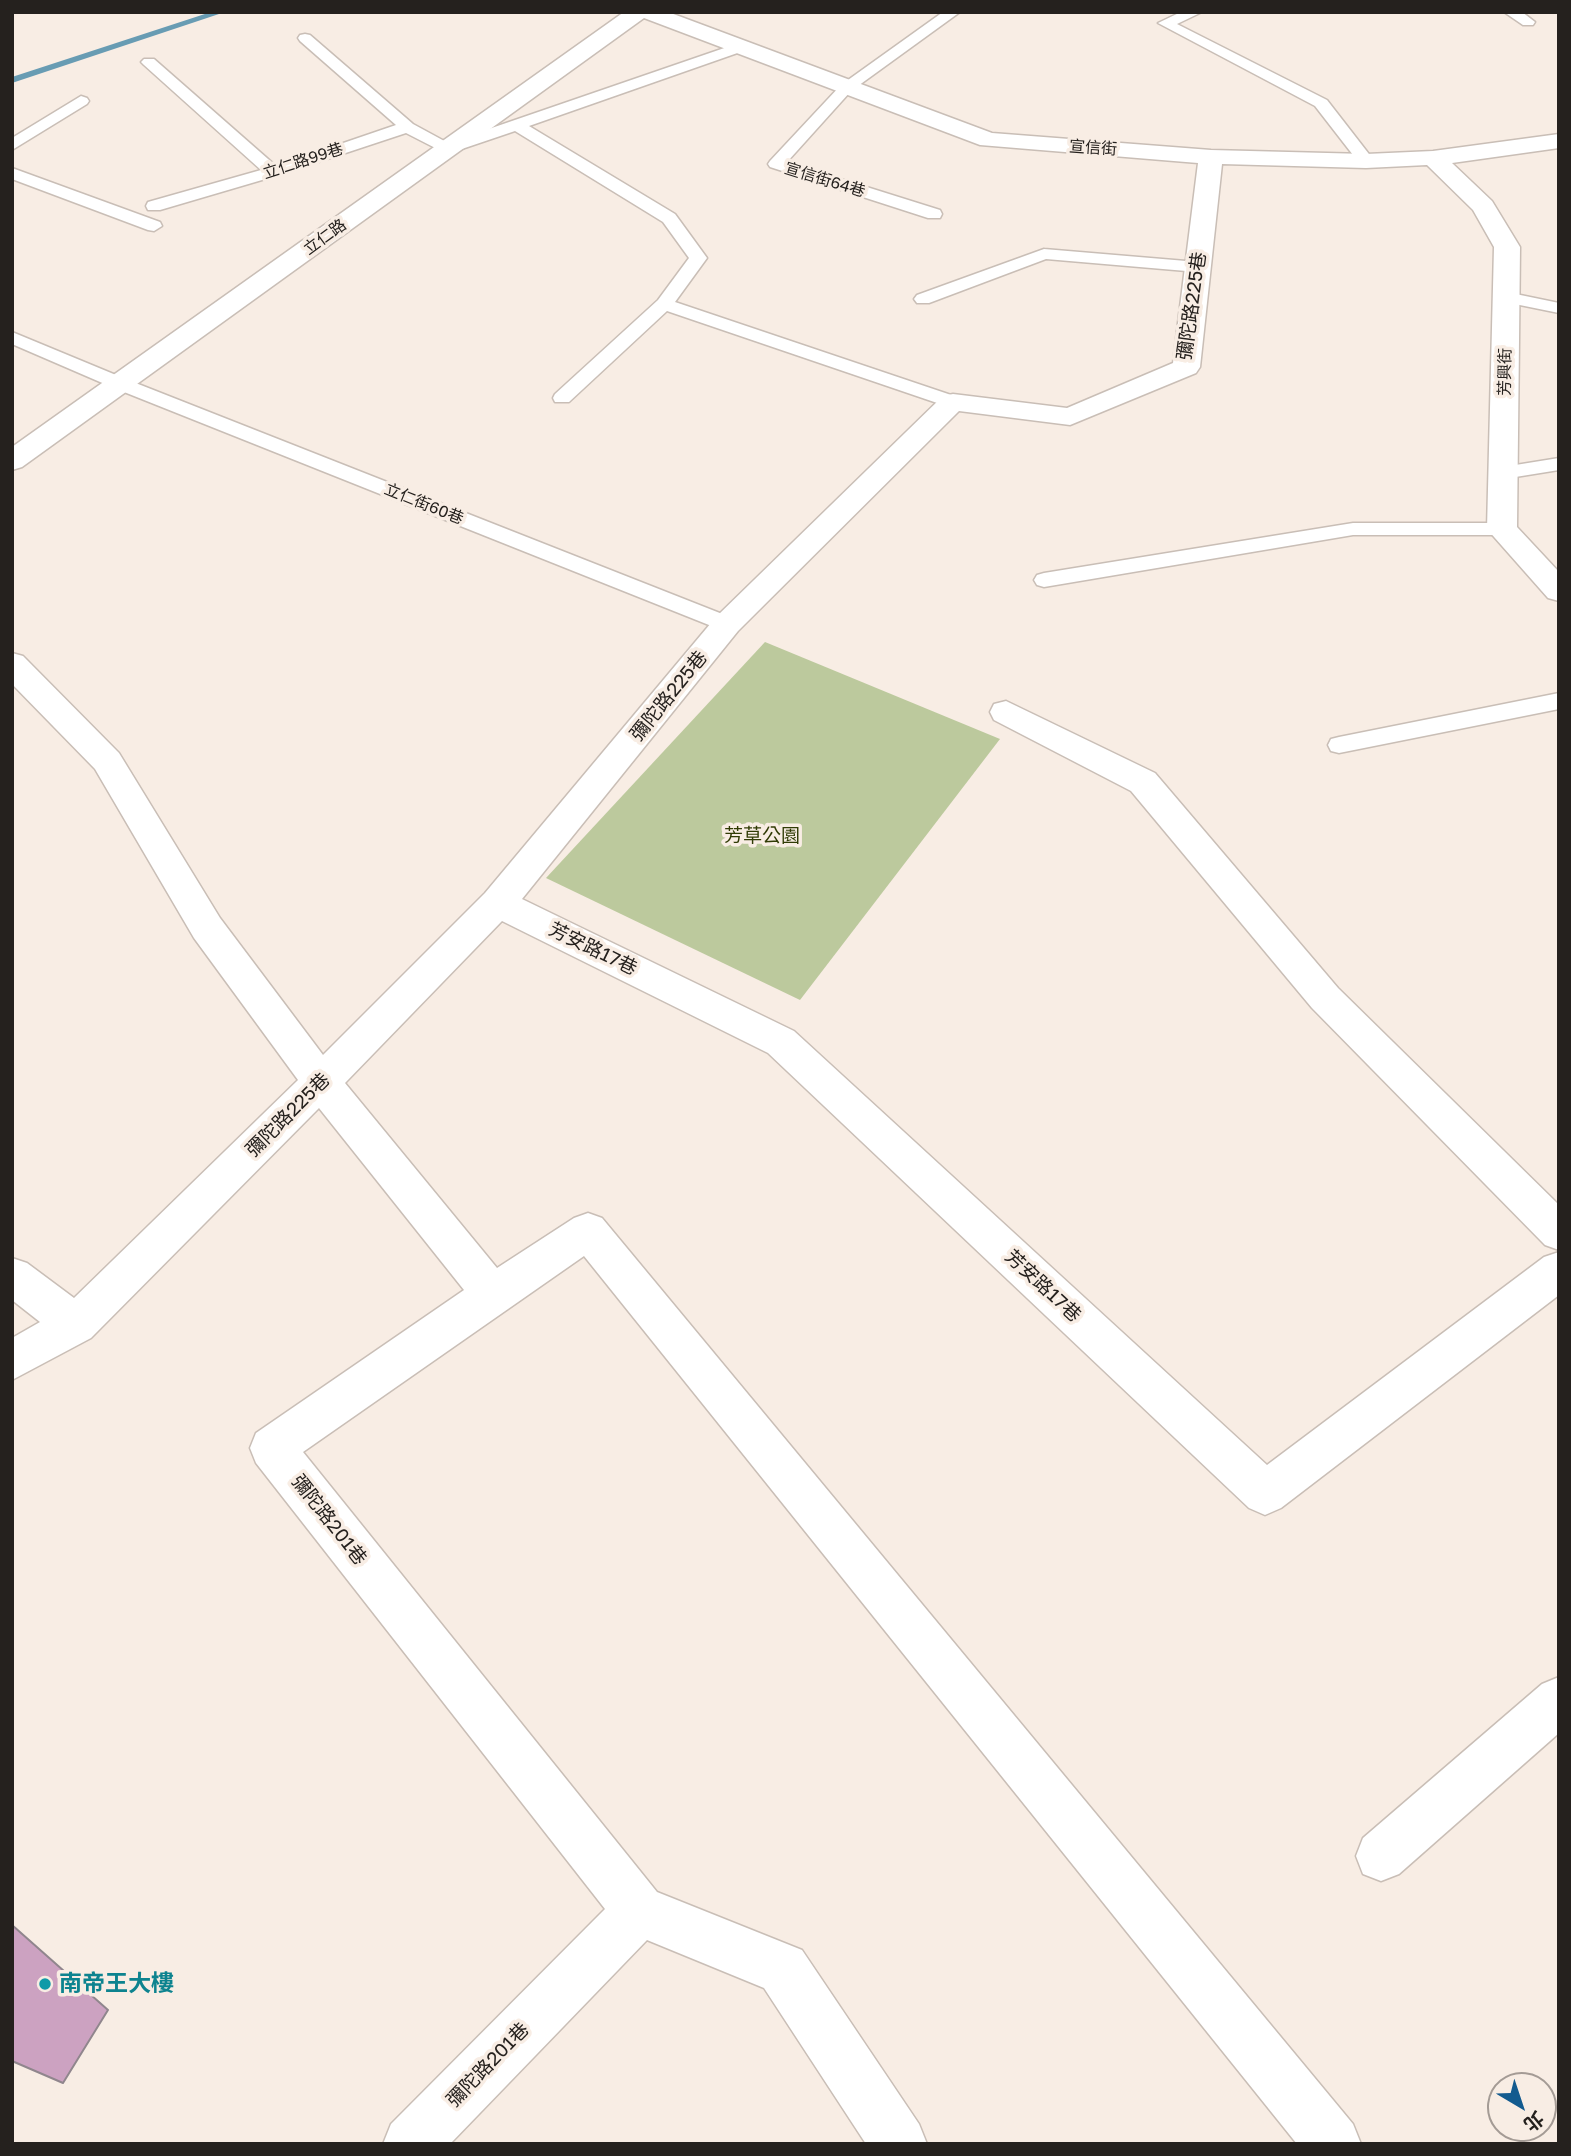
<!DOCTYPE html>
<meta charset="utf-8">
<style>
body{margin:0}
#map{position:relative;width:1571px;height:2156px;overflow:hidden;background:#f8ede4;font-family:"Golos Text","Noto Sans TC",sans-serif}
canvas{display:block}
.frame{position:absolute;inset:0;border:14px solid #25211e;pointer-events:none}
.north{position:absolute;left:1487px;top:2072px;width:70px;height:70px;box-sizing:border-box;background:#f8ede4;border:2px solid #a49b95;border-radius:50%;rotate:141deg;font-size:19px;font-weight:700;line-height:28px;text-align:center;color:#25211e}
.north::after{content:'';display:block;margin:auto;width:24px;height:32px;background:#135b8f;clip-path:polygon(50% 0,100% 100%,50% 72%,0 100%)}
</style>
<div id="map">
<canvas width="1571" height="2156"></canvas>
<div class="frame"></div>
<div class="north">北</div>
</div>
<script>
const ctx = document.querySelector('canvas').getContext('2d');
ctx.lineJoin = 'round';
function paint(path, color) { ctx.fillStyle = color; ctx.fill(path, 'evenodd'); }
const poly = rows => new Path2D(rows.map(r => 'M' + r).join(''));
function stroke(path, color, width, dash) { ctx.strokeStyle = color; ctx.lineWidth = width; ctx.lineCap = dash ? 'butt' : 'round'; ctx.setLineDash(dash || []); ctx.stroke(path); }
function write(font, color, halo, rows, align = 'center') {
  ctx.font = font + ' "Golos Text","Noto Sans TC",sans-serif'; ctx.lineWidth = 7; ctx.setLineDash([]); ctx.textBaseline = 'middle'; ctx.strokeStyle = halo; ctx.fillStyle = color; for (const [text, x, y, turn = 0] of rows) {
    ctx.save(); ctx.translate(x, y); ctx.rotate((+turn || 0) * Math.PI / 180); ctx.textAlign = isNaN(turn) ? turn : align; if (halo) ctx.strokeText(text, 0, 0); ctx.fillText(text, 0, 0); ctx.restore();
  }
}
paint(poly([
 [765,642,1000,739,800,1000,546,878]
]), '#bcc99d');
paint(poly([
 [211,12,225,12,12,83,12,77,211,12]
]), '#689cb3');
const building = poly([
 [12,1925,108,2010,63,2083,12,2061,12,1925]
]);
paint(building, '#cca2c1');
stroke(building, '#90868d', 2);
const lane = poly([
 [943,12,960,12,851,91,787,162,940,210,942,214,940,218,928,218,770,167,768,164,770,161,841,85,943,12],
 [1181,12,1202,12,1177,24,1327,100,1372,158,1374,161,1372,164,1360,164,1315,106,1158,23,1181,12],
 [1504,12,1522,12,1535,22,1533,25,1523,25,1504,12],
 [305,34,310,35,413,124,448,143,736,44,746,44,749,47,746,50,529,126,675,214,707,258,675,302,960,398,962,402,960,406,946,406,667,311,569,402,555,402,553,398,555,394,658,300,689,258,663,222,515,131,447,154,406,133,279,175,160,210,148,210,146,206,148,202,261,170,144,65,141,62,144,59,154,59,276,166,396,125,300,41,298,38,300,35,305,34],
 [81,96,87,98,89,101,87,104,12,150,12,138,81,96],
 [12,168,160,222,162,226,154,231,148,230,12,179,12,168],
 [1044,249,1198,262,1207,267,1198,272,1046,259,929,303,917,303,914,299,917,295,1044,249],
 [1506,292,1559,303,1559,313,1500,301,1497,297,1500,293,1506,292],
 [12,332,128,380,735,619,738,624,735,629,719,629,114,388,12,344,12,332],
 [1559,458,1559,470,1503,479,1496,477,1493,473,1496,469,1503,467,1559,458],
 [1353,523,1502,523,1509,524,1512,529,1509,534,1502,535,1353,535,1044,587,1037,585,1034,580,1037,575,1044,573,1353,523],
 [1559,693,1559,709,1339,753,1331,751,1328,745,1331,739,1339,737,1559,693]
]);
const street = poly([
 [624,12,668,12,992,133,1211,150,1366,154,1433,151,1559,134,1559,148,1452,163,1492,201,1520,247,1517,527,1559,572,1559,601,1548,598,1487,529,1494,247,1473,210,1427,165,1366,168,1222,164,1200,367,1196,373,1070,425,959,411,738,631,522,899,794,1031,1267,1465,1544,1257,1559,1252,1559,1295,1281,1508,1265,1515,1249,1508,768,1053,502,921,345,1083,497,1268,574,1218,588,1213,602,1218,1353,2124,1361,2144,1297,2144,584,1256,303,1452,657,1892,802,1950,919,2124,927,2144,866,2144,764,1988,647,1940,450,2144,383,2144,391,2124,605,1909,256,1463,250,1448,256,1433,464,1290,319,1108,91,1338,12,1380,12,1338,40,1322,12,1300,12,1258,27,1263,74,1298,298,1080,194,938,95,769,12,684,12,653,23,656,119,753,220,918,323,1055,485,893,716,617,943,396,953,394,1067,408,1173,363,1198,163,980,145,644,18,22,467,12,470,12,447,624,12],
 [1006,701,1155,773,1338,988,1559,1205,1559,1250,1545,1245,1312,1008,1131,791,994,720,990,712,994,704,1006,701],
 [1559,1677,1559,1733,1399,1874,1381,1881,1363,1874,1356,1856,1363,1838,1542,1684,1559,1677]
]);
stroke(lane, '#c9beb6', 3);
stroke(street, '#c9beb6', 3);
paint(lane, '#fff');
paint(street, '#fff');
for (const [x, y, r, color] of [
 [45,1984,7,"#0f9aa8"]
]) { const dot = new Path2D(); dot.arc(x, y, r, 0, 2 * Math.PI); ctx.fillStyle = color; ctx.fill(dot); stroke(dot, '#f8ede4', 2.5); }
write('16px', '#25211e', '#f8ede4', [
 ["宣信街",1093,148,4],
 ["立仁路99巷",303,161,-18],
 ["宣信街64巷",825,180,17],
 ["立仁路",325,237,-36],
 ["芳興街",1505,372,-89],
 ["立仁街60巷",424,504,22]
]);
write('19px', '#25211e', '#f8ede4', [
 ["彌陀路225巷",1192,306,-82],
 ["彌陀路225巷",669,696,-51],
 ["芳安路17巷",593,949,26],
 ["彌陀路225巷",288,1115,-45],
 ["芳安路17巷",1043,1286,43],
 ["彌陀路201巷",329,1520,52],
 ["彌陀路201巷",488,2065,-46]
]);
write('19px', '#303b05', '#f8ede4', [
 ["芳草公園",762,836]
]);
write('bold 23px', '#0d838f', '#f8ede4', [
 ["南帝王大樓",59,1984]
], 'left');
</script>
